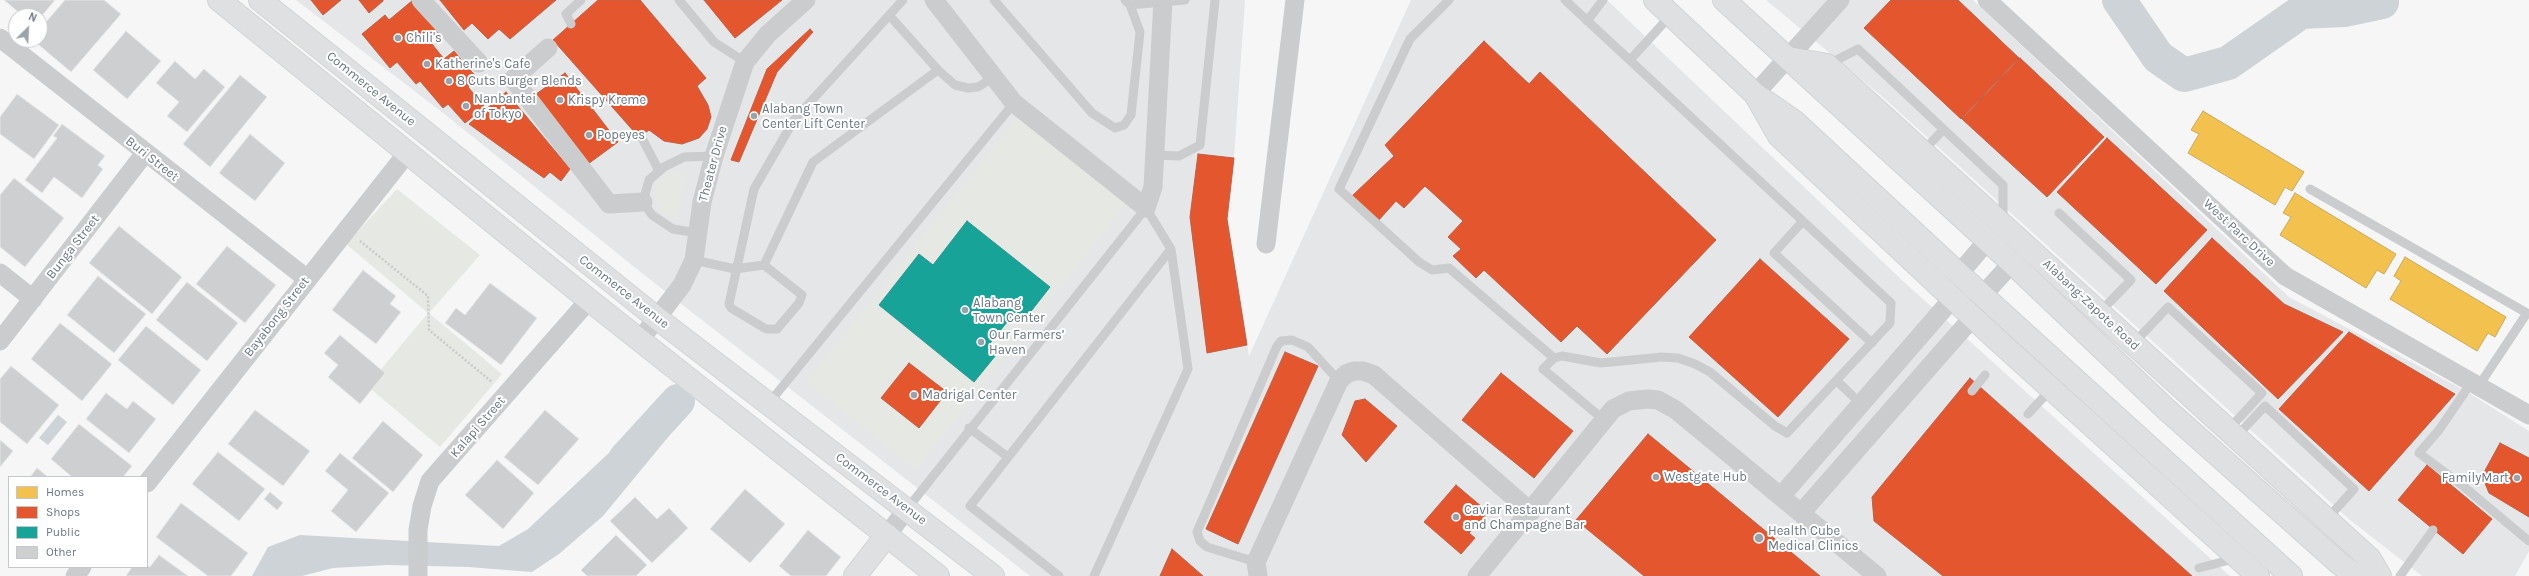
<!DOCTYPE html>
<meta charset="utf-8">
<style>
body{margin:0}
#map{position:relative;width:2529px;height:576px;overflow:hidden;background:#f6f6f6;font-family:Karla,sans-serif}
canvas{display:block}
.legend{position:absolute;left:8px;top:476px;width:140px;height:92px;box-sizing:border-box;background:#fff;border:1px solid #c3c8cd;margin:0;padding:5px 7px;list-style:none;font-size:12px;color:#697683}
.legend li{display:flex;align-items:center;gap:8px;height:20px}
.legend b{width:20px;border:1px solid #c3c8cd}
.north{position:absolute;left:8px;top:8px;width:40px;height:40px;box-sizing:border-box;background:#fff;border:1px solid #c3c8cd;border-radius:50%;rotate:24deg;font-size:11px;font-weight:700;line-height:16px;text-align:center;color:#697683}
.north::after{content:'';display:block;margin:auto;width:14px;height:18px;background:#9aa3ab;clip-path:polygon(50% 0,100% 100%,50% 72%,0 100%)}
</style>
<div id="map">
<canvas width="2529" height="576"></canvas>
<ul class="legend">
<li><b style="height:11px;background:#f2c14e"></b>Homes</li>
<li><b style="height:11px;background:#e4572e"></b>Shops</li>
<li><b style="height:11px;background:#17a398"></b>Public</li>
<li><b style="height:11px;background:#cecfd0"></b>Other</li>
</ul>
<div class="north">N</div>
</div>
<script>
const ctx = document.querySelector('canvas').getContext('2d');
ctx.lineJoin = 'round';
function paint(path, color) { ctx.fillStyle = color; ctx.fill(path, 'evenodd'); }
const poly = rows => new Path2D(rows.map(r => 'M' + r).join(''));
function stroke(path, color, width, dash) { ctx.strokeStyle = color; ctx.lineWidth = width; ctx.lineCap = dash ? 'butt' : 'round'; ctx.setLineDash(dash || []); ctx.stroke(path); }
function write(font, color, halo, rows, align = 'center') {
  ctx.font = font + ' Karla,sans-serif'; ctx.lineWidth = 4; ctx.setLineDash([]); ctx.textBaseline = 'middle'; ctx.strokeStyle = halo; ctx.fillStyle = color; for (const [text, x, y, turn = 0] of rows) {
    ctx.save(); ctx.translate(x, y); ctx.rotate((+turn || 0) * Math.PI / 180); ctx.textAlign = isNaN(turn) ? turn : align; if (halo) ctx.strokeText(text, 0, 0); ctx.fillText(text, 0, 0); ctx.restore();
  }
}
paint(poly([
 [296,0,1245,0,1234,158,1227,219,1249,356,1411,0,1607,0,1903,281,2230,576,1030,576,643,274,447,116],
 [1766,0,1973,0,2289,297,2466,391,2529,431,2529,551,2515,576,2422,576,2350,520,1885,99]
]), '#e5e6e7');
paint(poly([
 [1019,117,1127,202,916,469,807,382],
 [677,171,685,174,678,220,662,213,656,200,656,188,664,175],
 [397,189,480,255,429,313,502,374,440,447,367,386,428,313,346,244]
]), '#e5e8e3');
paint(poly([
 [58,415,67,422,48,445,39,438],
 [647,417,669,436,603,516,559,554,532,572,468,567,388,565,333,568,302,576,252,576,268,547,300,535,499,546,528,529]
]), '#cdd3d7');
const homes = poly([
 [2203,111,2304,172,2292,191,2285,187,2275,205,2188,153,2199,134,2191,130,2203,111],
 [2295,193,2396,254,2384,274,2377,270,2366,288,2280,235,2291,217,2283,213,2295,193],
 [2405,257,2506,317,2495,337,2488,333,2477,351,2390,299,2401,281,2394,276,2405,257]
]);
paint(homes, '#f2c14e');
stroke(homes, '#c9aa5e', 1);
const shops = poly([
 [311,0,341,0,323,15,311,0],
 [359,0,383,0,383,1,369,13,359,0],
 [413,0,439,31,428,39,444,59,454,51,478,79,468,87,485,107,465,123,448,104,443,108,420,81,416,84,397,62,390,68,362,34,385,15,389,20,413,0],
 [440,0,556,0,510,39,499,29,488,39,472,23,464,30,440,0],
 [598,0,640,0,706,78,697,86,708,105,711,117,707,129,699,138,682,144,664,141,649,130,641,136,637,135,553,40,598,0],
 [704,0,782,0,735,38,704,0],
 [1891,0,1958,0,2019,58,1961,119,1864,28,1891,0],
 [810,29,813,32,777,72,739,162,731,160,767,69,810,29],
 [1484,41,1529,84,1540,72,1716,240,1607,354,1577,326,1561,342,1484,270,1476,278,1453,256,1461,249,1448,237,1463,221,1425,186,1404,208,1396,201,1378,221,1352,196,1394,156,1385,145,1484,41],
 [2020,58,2104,137,2047,197,1962,119,2020,58],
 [565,73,618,142,588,164,535,95,565,73],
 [506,92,570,169,561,181,550,172,544,178,469,124,506,92],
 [2107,138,2207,230,2156,284,2057,192,2107,138],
 [1198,154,1234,158,1227,219,1247,345,1207,353,1190,217,1198,154],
 [2212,238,2284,304,2343,332,2278,399,2164,291,2212,238],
 [1760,259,1849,339,1778,417,1689,337,1760,259],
 [2349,332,2455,394,2369,491,2279,409,2349,332],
 [1285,352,1318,366,1238,544,1206,529,1285,352],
 [909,363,947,392,919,428,881,398,909,363],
 [1501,373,1573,431,1534,478,1462,420,1501,373],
 [1970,378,2192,576,1943,576,1874,521,1872,497,1970,378],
 [1365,399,1397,426,1366,462,1342,435,1355,401,1365,399],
 [1648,434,1820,576,1644,576,1576,520,1648,434],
 [2500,443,2529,458,2529,517,2489,493,2482,476,2500,443],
 [2427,465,2492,519,2463,554,2398,500,2427,465],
 [1456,485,1488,512,1469,533,1475,538,1461,554,1424,522,1456,485],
 [1172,549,1203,576,1160,576,1172,549]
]);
paint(shops, '#e4572e');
stroke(shops, '#bf6048', 1);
const public = poly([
 [967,221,1050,287,1025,319,1016,311,987,347,996,355,974,382,879,305,919,254,933,265,967,221]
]);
paint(public, '#17a398');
stroke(public, '#309692', 1);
stroke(poly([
 [2119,0,2158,57,2184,75,2228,63,2301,12,2344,10,2382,2,2382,0],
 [625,459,678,401]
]), '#cdd3d7', 34);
const building = poly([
 [4,0,55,0,40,18,23,16,4,0],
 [65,0,104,0,121,14,71,72,33,40,40,40,40,29,65,0],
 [126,31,161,61,127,99,93,70,126,31],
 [175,61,195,79,204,69,225,87,187,132,167,116,179,102,156,83,175,61],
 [240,75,267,97,210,167,183,144,240,75],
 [17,94,59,125,34,159,0,134,0,117,17,94],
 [62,124,105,156,98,165,103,169,82,198,54,177,42,193,25,180,57,138,53,136,62,124],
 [250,134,285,163,255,201,219,173,250,134],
 [14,178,64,218,25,267,0,247,0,195,14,178],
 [119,226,182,277,152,314,89,263,119,226],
 [227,246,276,285,245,323,196,284,227,246],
 [363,270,396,296,390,304,401,312,376,344,332,310,363,270],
 [98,276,146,314,114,353,67,315,98,276],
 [187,282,238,323,207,361,156,320,187,282],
 [490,283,537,318,501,365,445,323,456,308,465,315,490,283],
 [60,323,112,364,82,401,31,359,60,323],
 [146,326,201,370,173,405,118,360,146,326],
 [340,335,385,373,360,404,328,377,338,365,324,353,340,335],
 [11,366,59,405,27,444,0,422,0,379,11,366],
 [106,393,127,409,133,401,156,419,129,453,86,419,106,393],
 [255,410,310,451,283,486,228,444,255,410],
 [545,410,579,439,538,485,504,457,545,410],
 [383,421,423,455,393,492,352,458,383,421],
 [79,424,132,466,123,477,72,477,51,459,79,424],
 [0,440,13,451,0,467,0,440],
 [218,452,265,489,239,521,192,484,218,452],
 [340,453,389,493,356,532,331,511,348,490,325,471,340,453],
 [497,460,534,493,503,529,465,495,497,460],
 [37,468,48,477,30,477,37,468],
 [745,489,785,524,750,563,710,529,745,489],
 [270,492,283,503,277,510,264,499,270,492],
 [635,497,657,519,669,508,688,528,652,563,610,521,635,497],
 [181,503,248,553,231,576,208,576,156,537,181,503],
 [808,530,841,557,826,576,791,576,779,566,808,530],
 [616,535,647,565,636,576,587,576,581,570,616,535],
 [159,555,188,576,126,576,132,567,147,565,150,567,159,555]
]);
paint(building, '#cecfd0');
stroke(building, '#e6e6e6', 1);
const secondary = poly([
 [219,0,589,300,938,576],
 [260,0,658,319,993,576],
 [1788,58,1827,65,2370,559,2380,576],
 [1755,94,1779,136,1994,337,2258,576],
 [855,576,887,535]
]);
const highway = poly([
 [1655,0,1755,94,1794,121,1959,274,2291,576],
 [1724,0,2012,263,2167,410,2340,564,2357,576]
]);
stroke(secondary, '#d3d4d4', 24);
stroke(highway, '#d3d3d4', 24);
stroke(poly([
 [360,241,428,296,429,330,492,382]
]), '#c9cacb', 2.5, [2, 2]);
stroke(poly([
 [679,0,714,42,745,62],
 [994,0,1092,113,1115,128,1124,125,1131,115,1140,32,1130,5,1125,0],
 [1449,0,1410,39,1339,189,1419,262,1432,270,1449,268,1554,358],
 [1565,0,1891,303,1890,323,1787,433,1775,426,1710,372,1695,364,1678,358,1662,357,1601,363,1562,356,1554,358,1543,369,1604,420],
 [1130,5,1185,0],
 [889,15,938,70,955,85,968,88,978,87,994,77],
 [1587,21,1603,0],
 [571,24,566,14,581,0],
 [1630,60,1670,16],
 [1827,65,1858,49,2003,185,2003,221],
 [641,136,659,171],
 [1923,151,1943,130],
 [1155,155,1179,156,1200,145,1215,0],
 [2310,189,2527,313,2478,387],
 [2059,213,2131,280,2099,313],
 [1803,221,1774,253,1872,343],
 [698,233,673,229,652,215,643,202,649,180,664,167,684,157,714,156],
 [694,260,735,269,764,265,813,162,938,70],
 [764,265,802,295,799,303,777,329,766,329,731,308,729,304,754,189,794,120,903,0],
 [2133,344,2168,307,2262,393,2228,430],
 [1837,381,1861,404],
 [2471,383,2439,430,2419,453,2463,486,2529,541],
 [1972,391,1985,375],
 [769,403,1014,103],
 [2028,414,2051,389],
 [969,428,1008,457],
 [2236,437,2265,406,2354,489,2327,519],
 [907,509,1146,208,1171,249,1188,369,1094,576],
 [1256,562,1207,547,1200,541,1197,532,1277,346,1281,341,1292,340,1308,347,1339,381],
 [2199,568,2237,558],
 [1059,576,970,506,1171,249],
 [2400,576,2433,530]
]), '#cbcccd', 9);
stroke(poly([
 [421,0,479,63],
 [934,0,1014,103,1146,208,1153,187,1163,0],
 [1987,0,2285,276,2529,415],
 [0,38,306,278],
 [548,48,513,79,609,204,643,202],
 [1755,94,1840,0],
 [1266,244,1295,0],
 [0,273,33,299],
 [640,340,682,285,694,260,702,202,714,156,745,62,768,34,806,0],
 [0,341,145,153],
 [147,483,408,152],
 [1782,495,1953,298,1959,274,1987,241],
 [1802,512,1973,317,1982,296,2012,263],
 [887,535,907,509],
 [75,576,82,567],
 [418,576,418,530,422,506,430,481,589,300],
 [1258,576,1256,562,1339,381,1346,374,1354,371,1363,371,1374,375,1531,512],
 [1477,576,1613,409,1629,401,1648,399,1658,400,1676,410,1877,576]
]), '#cbcccd', 19);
stroke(secondary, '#dfe0e1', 22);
stroke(highway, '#dfe0e1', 22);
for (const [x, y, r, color] of [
 [398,38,4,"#9aa3ab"],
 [427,64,4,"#9aa3ab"],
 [449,81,4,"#9aa3ab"],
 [560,100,4,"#9aa3ab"],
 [466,106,4,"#9aa3ab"],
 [754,116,4,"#9aa3ab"],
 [589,135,4,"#9aa3ab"],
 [965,310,4,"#9aa3ab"],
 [981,342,4,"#9aa3ab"],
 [914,395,4,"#9aa3ab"],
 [1656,477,4,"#9aa3ab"],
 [2517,478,4,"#9aa3ab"],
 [1456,517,4,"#9aa3ab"],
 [1759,538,5,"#9aa3ab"]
]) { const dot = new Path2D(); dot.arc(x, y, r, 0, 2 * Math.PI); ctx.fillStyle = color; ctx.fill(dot); stroke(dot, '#fff', 1.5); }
write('13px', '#697683', '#fff', [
 ["Chili's",406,38],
 ["Katherine's Cafe",435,64],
 ["8 Cuts Burger Blends",457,81],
 ["Nanbantei",474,99],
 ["of Tokyo",474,114],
 ["Krispy Kreme",568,100],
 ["Alabang Town",762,109],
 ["Center Lift Center",762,124],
 ["Popeyes",597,135],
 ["Alabang",973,303],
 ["Town Center",973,318],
 ["Our Farmers’",989,335],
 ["Haven",989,350],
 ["Madrigal Center",922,395],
 ["Westgate Hub",1664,477],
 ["FamilyMart",2509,478,"right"],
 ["Caviar Restaurant",1464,510],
 ["and Champagne Bar",1464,525],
 ["Health Cube",1768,531],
 ["Medical Clinics",1768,546]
], 'left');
write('13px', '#697683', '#fff', [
 ["Commerce Avenue",371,89,39],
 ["Buri Street",152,159,38],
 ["Theater Drive",713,164,-75],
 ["West Parc Drive",2239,233,43],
 ["Bunga Street",73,247,-52],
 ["Commerce Avenue",624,292,38],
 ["Alabang-Zapote Road",2091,305,43],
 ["Bayabong Street",277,317,-52],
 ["Kalapi Street",478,427,-49],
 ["Commerce Avenue",881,489,37]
]);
</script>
